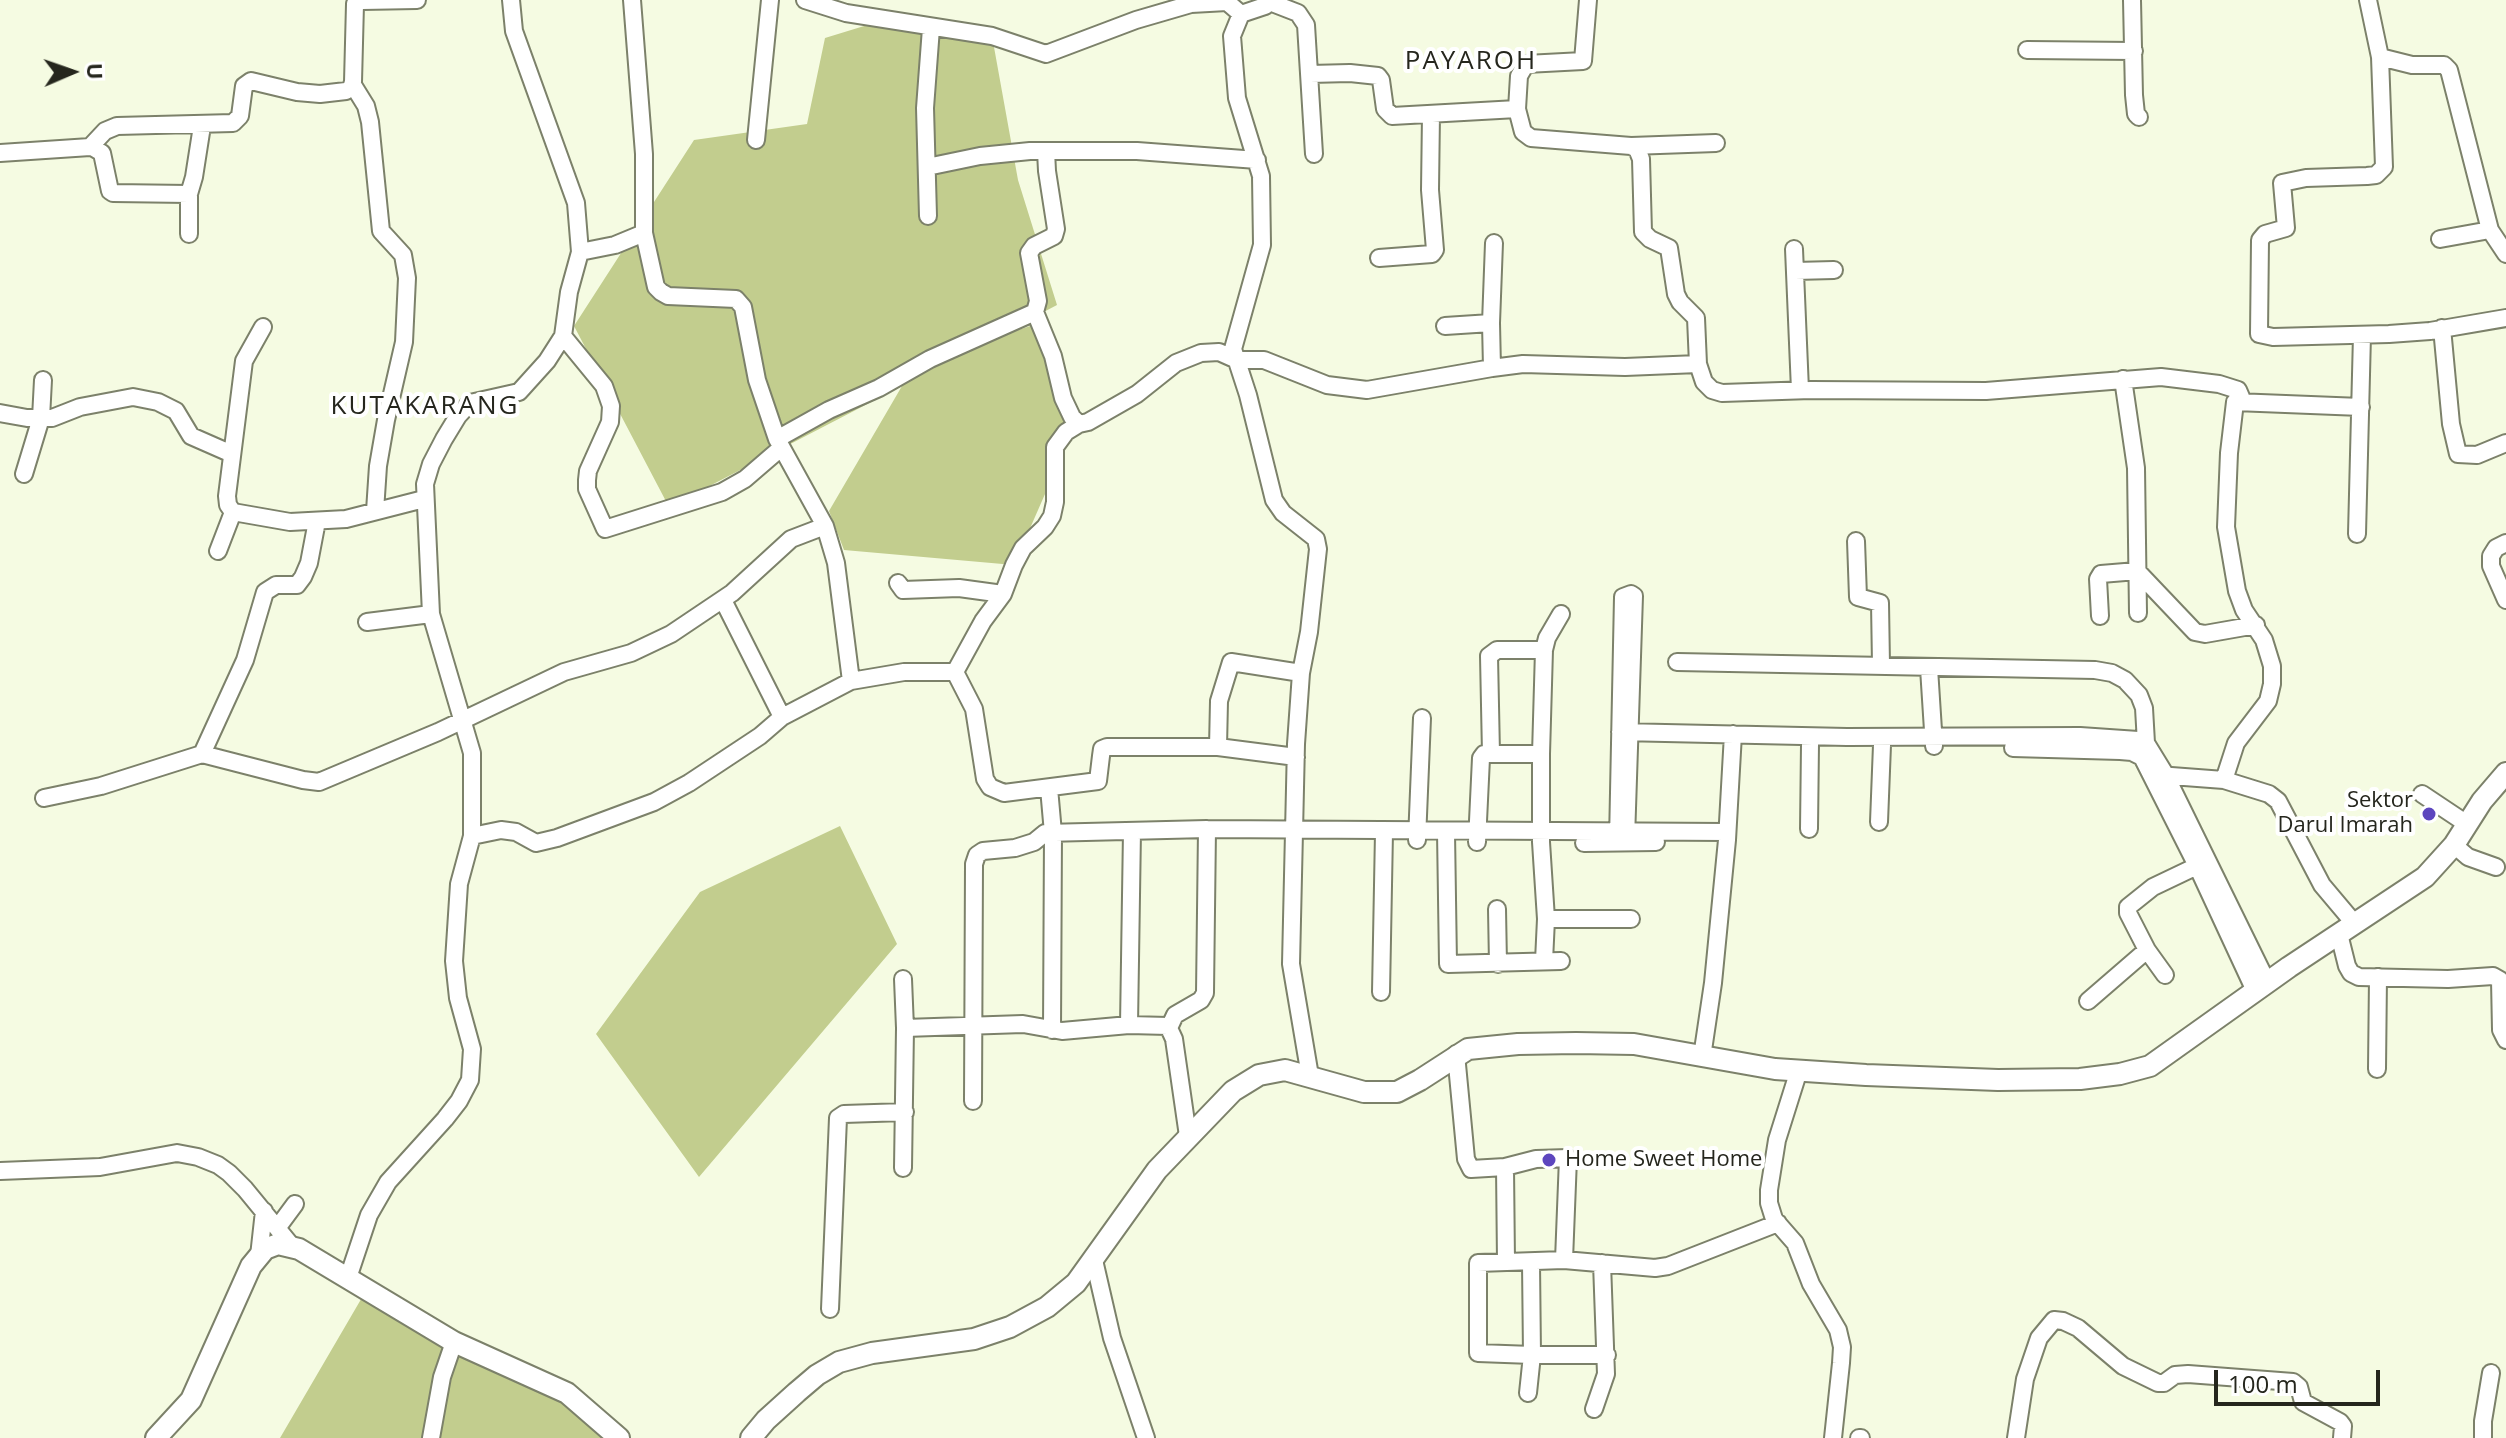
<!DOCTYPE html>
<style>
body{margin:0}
#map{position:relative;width:2506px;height:1438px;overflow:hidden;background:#f5fbe2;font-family:"Open Sans",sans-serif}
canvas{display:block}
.north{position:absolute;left:32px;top:32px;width:80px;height:80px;-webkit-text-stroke:6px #fff;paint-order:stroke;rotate:88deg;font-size:22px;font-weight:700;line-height:32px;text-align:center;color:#25261d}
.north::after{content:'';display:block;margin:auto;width:28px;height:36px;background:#25261d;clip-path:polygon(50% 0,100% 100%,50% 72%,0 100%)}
.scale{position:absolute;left:2214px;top:1370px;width:166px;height:36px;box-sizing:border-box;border:4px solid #25261d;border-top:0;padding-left:10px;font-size:24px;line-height:28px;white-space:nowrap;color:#25261d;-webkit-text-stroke:6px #fff;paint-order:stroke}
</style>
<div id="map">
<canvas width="2506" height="1438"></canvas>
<div class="north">U</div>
<div class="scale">100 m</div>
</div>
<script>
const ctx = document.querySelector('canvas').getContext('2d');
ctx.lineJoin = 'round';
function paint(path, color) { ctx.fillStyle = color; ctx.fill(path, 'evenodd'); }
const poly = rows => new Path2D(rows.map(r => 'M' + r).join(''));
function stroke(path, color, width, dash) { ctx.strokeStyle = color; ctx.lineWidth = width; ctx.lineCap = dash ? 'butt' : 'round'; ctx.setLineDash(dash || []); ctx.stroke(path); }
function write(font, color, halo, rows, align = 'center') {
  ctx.font = font + ' "Open Sans",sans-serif'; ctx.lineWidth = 8; ctx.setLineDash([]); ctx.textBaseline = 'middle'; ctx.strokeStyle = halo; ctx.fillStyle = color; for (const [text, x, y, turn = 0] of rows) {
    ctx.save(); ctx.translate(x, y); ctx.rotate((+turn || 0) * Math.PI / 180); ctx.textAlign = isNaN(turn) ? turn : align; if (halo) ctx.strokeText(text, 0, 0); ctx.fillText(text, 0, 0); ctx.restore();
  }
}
paint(poly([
 [887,19,992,36,1018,180,1057,305,992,339,1033,325,1076,423,1014,565,844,550,829,511,902,386,669,507,574,326,694,140,807,124,825,38],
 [840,826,897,944,699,1177,596,1034,700,892],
 [367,1289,622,1425,631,1438,280,1438]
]), '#c2cd8e');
const minor = poly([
 [511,0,514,31,576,203,580,252],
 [805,0,846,13,992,36,1046,54,1136,20,1191,4,1227,2,1241,14],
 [1267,0,1265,6,1241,14,1232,36,1237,98,1261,176,1262,245,1233,349,1248,395,1274,500,1283,513,1316,539,1318,549,1309,632,1301,673,1296,744,1291,964,1310,1076],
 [2132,0,2134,95,2136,114,2139,117],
 [2368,0,2380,57,2384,167,2376,175,2367,176,2306,178,2282,183,2286,228,2265,234,2260,240,2259,334,2273,337,2389,334,2430,331,2506,318],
 [1265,6,1267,1,1298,13,1306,25,1314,154],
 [2027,50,2134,51],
 [2380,57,2412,65,2444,65,2449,70,2490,230,2506,254],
 [1310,74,1350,73,1378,76,1381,80,1385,109,1392,116,1517,109,1523,132,1531,138,1631,146,1637,149,1641,159,1643,232,1650,239,1669,248,1676,294,1680,302,1696,318,1698,364,1704,382,1712,390,1722,393,1811,390,1986,391,2161,377,2219,384,2238,390,2241,397,2235,402,2229,453,2226,527,2237,591,2244,610,2264,640,2272,666,2272,684,2268,701,2236,743,2224,780],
 [353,85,366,106,370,122,381,231,403,255,407,278,404,342,386,420,378,466,375,511],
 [1517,109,1519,76,1526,64,1583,61,1588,0],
 [756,140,770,0],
 [1631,146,1716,143],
 [92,147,102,153,110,191,113,193,189,194],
 [0,153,90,147,105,131,117,126,233,123,240,116,244,86,251,81,297,92,320,94,346,91,351,88,353,82,355,4,362,1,417,0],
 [927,167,980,156,1030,151,1137,151,1257,160],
 [928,216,925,108,931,28],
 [644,233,656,287,661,292,668,296,736,299,743,307,757,380,777,439,825,526,836,563,851,681],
 [189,234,189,194,194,177,202,126],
 [2440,239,2490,230],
 [1794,249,1800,390],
 [1379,258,1432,254,1435,250,1430,190,1431,114],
 [1795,271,1834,270],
 [1035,312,1053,356,1063,398,1072,417,1079,424,1088,422,1137,394,1176,363,1201,353,1219,352,1237,360,1264,360,1327,385,1367,390,1492,368,1491,323,1445,326],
 [1491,323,1494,243],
 [263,327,244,361,227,496,228,505,233,512,290,522,346,519,424,499],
 [2442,328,2451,424,2458,454,2477,455,2506,443],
 [563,336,604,386,611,406,610,422,588,471,587,480,587,489,605,529,722,492,745,479,781,448],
 [1492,368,1523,364,1625,367,1698,364],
 [2123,379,2136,468,2138,613],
 [2235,402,2361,407],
 [0,413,27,418,52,418,80,407,133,397,158,402,176,411,191,436,232,454],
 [777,439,829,410,879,388,930,359,1035,312,1038,301,1029,253,1034,246,1054,236,1056,229,1047,171,1046,151],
 [24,474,41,418,43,380],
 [2357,534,2362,335],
 [1856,541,1858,597,1880,603,1881,665],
 [2506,543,2496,548,2491,556,2491,566,2506,600],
 [218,551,233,512],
 [898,583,903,590,959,588,1003,594],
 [723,600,782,717],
 [2100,616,2098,579,2101,574,2137,571,2195,632,2205,634,2256,625],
 [367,622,431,614],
 [1677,662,2095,670,2112,673,2125,680,2139,695,2144,708,2146,743],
 [1929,668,1934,746],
 [955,672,983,621,1003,594,1014,565,1023,548,1045,527,1052,516,1055,502,1055,447,1066,432,1079,424],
 [1620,732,1847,737,2080,736,2138,740,2146,743,2165,774,2267,982],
 [1218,747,1219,701,1231,662,1301,673],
 [2013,748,2120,751,2132,752,2142,757,2197,866,2255,991],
 [202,754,245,660,265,592,276,585,297,585,303,577,309,563,317,521],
 [1491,754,1489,656,1497,650,1544,650],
 [2158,775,2224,780,2269,794,2278,801,2322,885,2354,923],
 [1049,788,1053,833,1052,1030],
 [2422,794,2467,824],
 [44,798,101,786,202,754,303,780,319,782,438,732,564,672,631,653,671,634,732,593,791,539,825,526],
 [1879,822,1882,745],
 [1809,829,1810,744],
 [1446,832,1448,964,1561,961],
 [472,836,472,753,431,614,425,484,431,464,444,439,458,416,470,403,519,392,547,361,563,336,569,292,580,252,615,245,644,233,644,154,632,0],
 [1417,840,1422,718],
 [1618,841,1623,597,1631,594,1634,596,1626,839],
 [1477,842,1481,758,1484,754,1541,754],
 [1584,843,1656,842],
 [2454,845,2468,857,2496,867],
 [1497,909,1498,964],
 [1546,919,1631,919],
 [2339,934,2347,966,2351,973,2359,977,2448,979,2493,976,2500,980,2501,1030,2506,1040],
 [1544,961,1546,919,1541,842,1541,754,1544,650,1547,638,1561,614],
 [2165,975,2147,950,2128,913,2128,907,2153,887,2197,866],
 [903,979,905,1028],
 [1381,992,1384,832],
 [2088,1001,2147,950],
 [1129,1025,1132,831],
 [1169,1028,1175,1015,1201,1000,1205,993,1207,829],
 [1456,1054,1466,1159,1471,1169,1505,1167,1506,1262],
 [1702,1057,1713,983,1727,840,1733,734],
 [2377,1069,2378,977],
 [1799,1070,1777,1140,1769,1190,1769,1203,1774,1219,1795,1243,1811,1284,1838,1330,1842,1347,1841,1363,1833,1438],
 [973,1101,974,864,977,855,983,851,1015,848,1034,842,1045,833,1207,829,1727,832],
 [1505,1167,1536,1159,1568,1158,1564,1260],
 [903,1168,905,1028,1023,1024,1062,1031,1129,1025,1168,1026,1174,1039,1188,1136],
 [0,1171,100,1167,177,1153,198,1157,218,1165,229,1173,245,1189,291,1245],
 [278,1227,295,1204],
 [259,1256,264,1211],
 [1094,1260,1112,1338,1146,1438],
 [1531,1263,1532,1355,1478,1353,1478,1263,1564,1260,1655,1268,1668,1266,1778,1223],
 [348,1278,369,1215,388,1182,445,1119,459,1101,470,1080,472,1049,458,998,454,961,459,884,472,836,501,830,516,832,536,843,557,838,654,802,689,783,760,736,782,717,851,681,904,672,955,672,974,709,985,779,990,787,1004,793,1098,781,1101,756,1102,749,1107,747,1218,747,1296,757],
 [830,1309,838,1118,844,1114,905,1112],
 [1528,1393,1532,1355,1607,1355],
 [1594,1409,1606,1374,1602,1263],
 [431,1438,442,1377,454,1342],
 [1859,1438,1861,1438],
 [2016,1438,2025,1379,2039,1338,2054,1320,2063,1321,2078,1328,2123,1366,2158,1383,2164,1383,2175,1375,2188,1374,2293,1382,2299,1387,2303,1402,2340,1422,2343,1426,2342,1438],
 [2483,1438,2483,1421,2491,1373]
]);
const major = poly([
 [156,1438,191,1400,251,1266,265,1249,278,1244,299,1249,454,1342,567,1393,619,1438],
 [751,1438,766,1420,797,1392,817,1375,839,1362,872,1353,974,1339,1010,1327,1047,1307,1076,1283,1157,1170,1233,1091,1259,1075,1285,1070,1364,1092,1397,1092,1420,1080,1468,1049,1518,1044,1576,1043,1634,1044,1775,1069,1866,1075,1998,1080,2080,1079,2120,1074,2150,1066,2289,967,2425,877,2454,845,2482,801,2506,773]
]);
stroke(minor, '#7c816a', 20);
stroke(major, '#7c816a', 24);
stroke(minor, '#fff', 16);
stroke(major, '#fff', 20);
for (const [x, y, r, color] of [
 [2429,814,8,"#5d46be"],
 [1549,1160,8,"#5d46be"]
]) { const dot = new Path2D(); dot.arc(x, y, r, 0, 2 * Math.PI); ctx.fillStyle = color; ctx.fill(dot); stroke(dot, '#fff', 3); }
write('22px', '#25261d', '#fff', [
 ["Sektor",2413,801],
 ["Darul Imarah",2413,826],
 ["Home Sweet Home",1565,1160,"left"]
], 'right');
ctx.letterSpacing = '2px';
write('26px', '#25261d', '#fff', [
 ["PAYAROH",1471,62],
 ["KUTAKARANG",425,407]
]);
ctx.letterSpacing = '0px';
</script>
